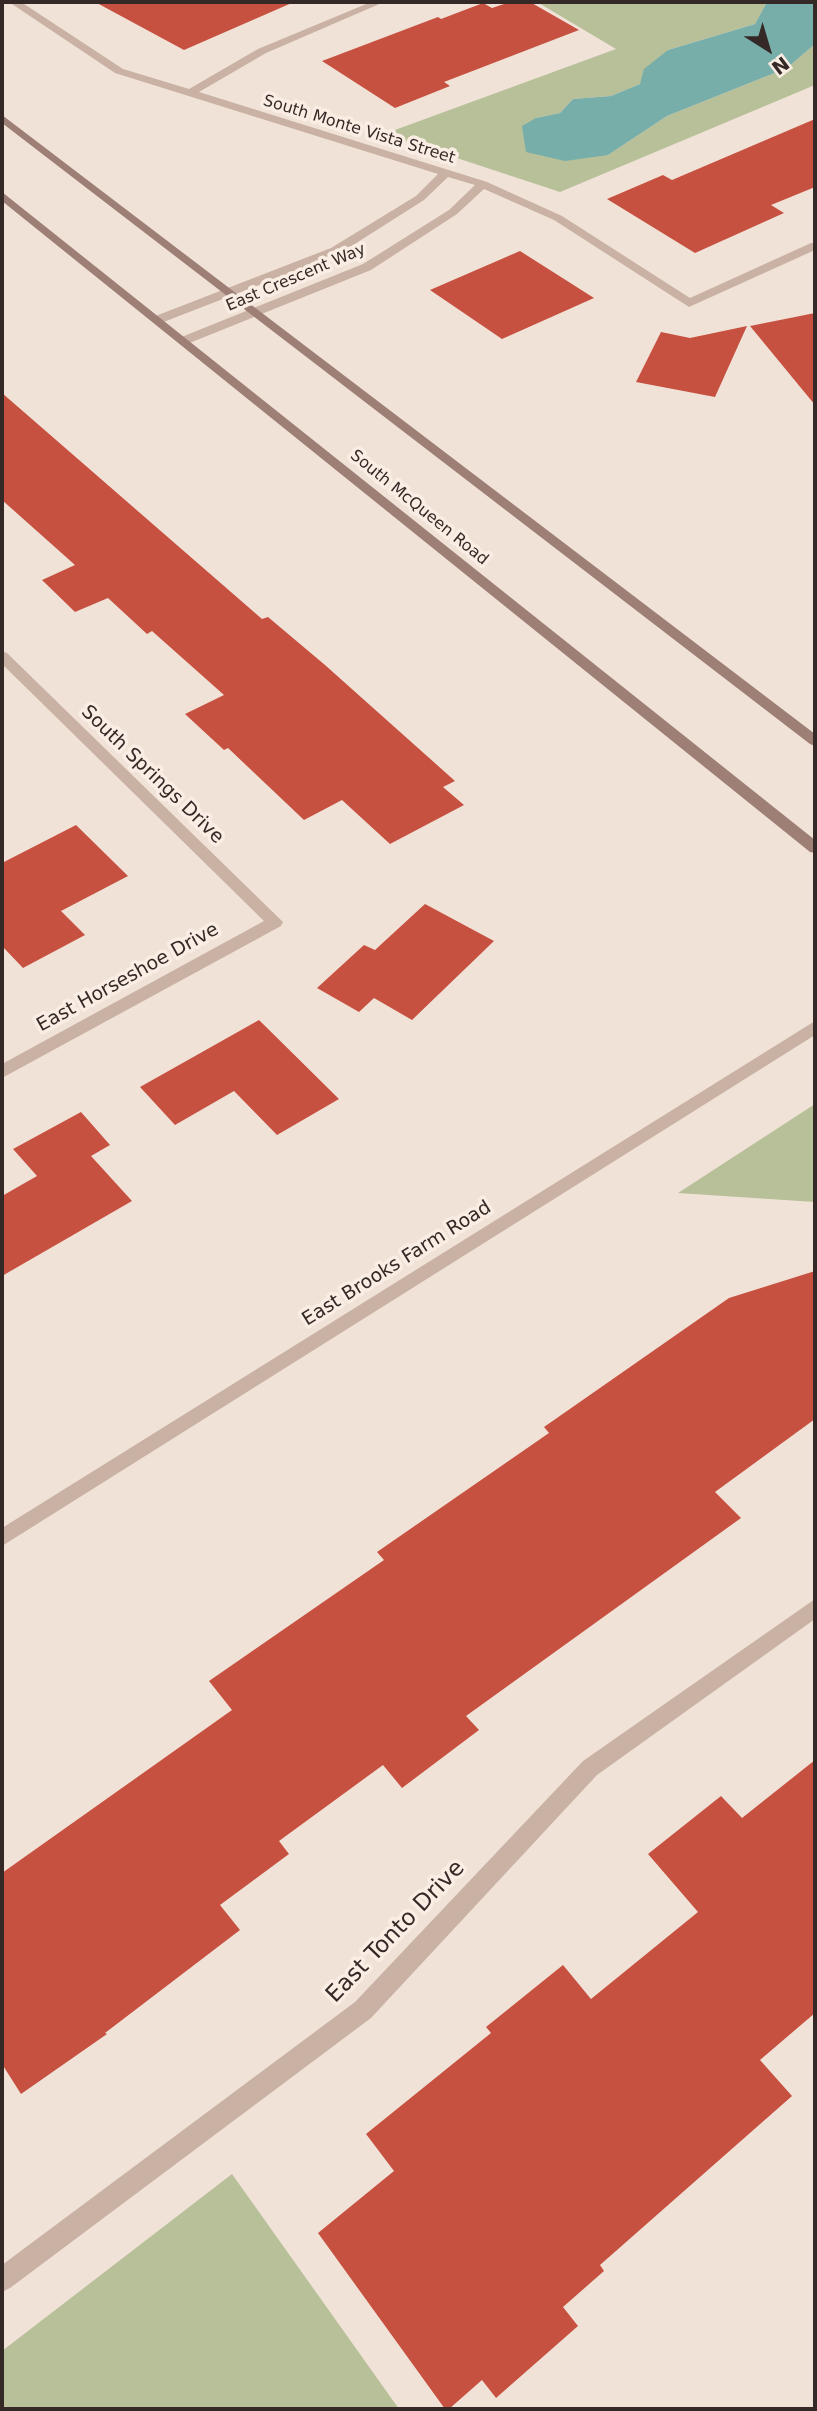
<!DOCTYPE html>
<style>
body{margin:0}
#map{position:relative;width:817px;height:2411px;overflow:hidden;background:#f1e2d8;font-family:"DejaVu Sans",sans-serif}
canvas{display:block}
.frame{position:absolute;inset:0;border:4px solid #342926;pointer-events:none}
.north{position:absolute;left:733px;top:14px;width:70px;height:70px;-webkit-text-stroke:5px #f9ede4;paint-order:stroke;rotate:143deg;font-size:19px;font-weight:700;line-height:28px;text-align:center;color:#342926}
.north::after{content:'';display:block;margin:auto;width:24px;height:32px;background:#342926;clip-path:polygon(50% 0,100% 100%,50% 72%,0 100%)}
</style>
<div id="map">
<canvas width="817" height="2411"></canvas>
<div class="frame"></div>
<div class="north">N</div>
</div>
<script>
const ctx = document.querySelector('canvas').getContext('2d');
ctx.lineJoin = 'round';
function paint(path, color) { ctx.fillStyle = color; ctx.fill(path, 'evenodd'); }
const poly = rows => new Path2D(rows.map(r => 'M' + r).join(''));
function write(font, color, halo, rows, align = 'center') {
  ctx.font = font + ' "DejaVu Sans",sans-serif'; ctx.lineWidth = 7; ctx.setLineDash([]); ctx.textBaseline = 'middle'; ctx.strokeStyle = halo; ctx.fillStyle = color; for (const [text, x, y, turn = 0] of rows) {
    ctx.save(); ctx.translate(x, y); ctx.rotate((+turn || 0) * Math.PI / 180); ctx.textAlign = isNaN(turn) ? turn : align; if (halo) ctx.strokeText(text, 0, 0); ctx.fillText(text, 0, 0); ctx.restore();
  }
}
paint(poly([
 [537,2,767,2,755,24,668,50,640,84,611,96,573,99,560,113,536,118,608,155,667,116,787,68,815,44,815,85,560,192,384,134,616,49],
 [815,1104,815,1202,678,1193],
 [232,2174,399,2409,2,2409,2,2351]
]), '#b7c098');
paint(poly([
 [767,2,815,2,815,44,787,68,667,116,608,155,565,161,526,152,522,126,536,118,560,113,573,99,611,96,640,84,644,69,668,50,755,24]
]), '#77aeaa');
paint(poly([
 [95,2,294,2,184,50],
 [510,2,530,2,579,30,444,82,450,86,395,108,322,61,438,17,441,19,483,3,492,8],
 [815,119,815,187,771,205,784,213,695,253,607,199,663,175,672,180],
 [520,251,594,298,502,339,430,290],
 [815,313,815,405,750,326],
 [747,326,715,397,636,382,661,332,690,338],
 [2,393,262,619,268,617,325,665,455,781,443,787,464,805,390,844,342,800,304,820,228,748,224,750,185,714,224,695,152,631,147,634,108,598,75,612,42,580,75,565,2,500],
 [76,825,128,876,61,911,85,935,23,968,2,946,2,863],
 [425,904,494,941,412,1020,374,998,359,1012,317,988,364,945,375,950],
 [259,1020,339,1099,277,1135,234,1091,175,1125,140,1087],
 [81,1112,110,1145,91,1156,132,1201,2,1276,2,1196,37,1176,13,1149],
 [815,1271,815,1419,715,1492,741,1518,466,1716,479,1730,402,1788,383,1765,279,1841,289,1854,220,1905,240,1930,105,2033,107,2034,21,2094,2,2064,2,1873,232,1710,209,1681,384,1560,377,1552,549,1433,544,1427,729,1298],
 [815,1760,815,2013,760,2060,792,2096,600,2265,604,2271,563,2307,578,2326,496,2398,482,2380,449,2409,445,2409,318,2233,394,2171,366,2134,491,2033,486,2027,563,1965,591,1999,698,1912,648,1854,721,1796,742,1818]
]), '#c75140');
paint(poly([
 [9,2,21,2,123,69,189,89,258,49,371,2,384,2,266,53,199,92,487,182,562,216,690,298,811,243,815,243,815,250,689,307,554,220,484,189,457,214,371,270,187,344,179,344,179,338,363,264,449,210,475,185,448,177,424,200,339,254,161,323,153,323,153,317,331,248,416,196,438,174,115,73,9,2],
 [2,651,7,653,283,922,281,926,2,1078,2,1064,264,921,2,664,2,651],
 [815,1021,815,1035,2,1546,2,1528,815,1021],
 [815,1599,815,1619,597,1775,371,2018,10,2288,2,2292,2,2265,355,2002,583,1761,815,1599]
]), '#c9b1a4');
paint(poly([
 [2,115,815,734,815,746,810,744,2,123,2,115],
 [2,192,815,840,815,853,810,852,2,201,2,192]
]), '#9d7f76');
write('16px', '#342926', '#f9ede4', [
 ["South Monte Vista Street",359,130,17],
 ["East Crescent Way",296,278,-23],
 ["South McQueen Road",419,508,39]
]);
write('19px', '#342926', '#f9ede4', [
 ["South Springs Drive",152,775,44],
 ["East Horseshoe Drive",128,978,-29],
 ["East Brooks Farm Road",397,1264,-32]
]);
write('23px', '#342926', '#f9ede4', [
 ["East Tonto Drive",396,1932,-46]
]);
</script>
